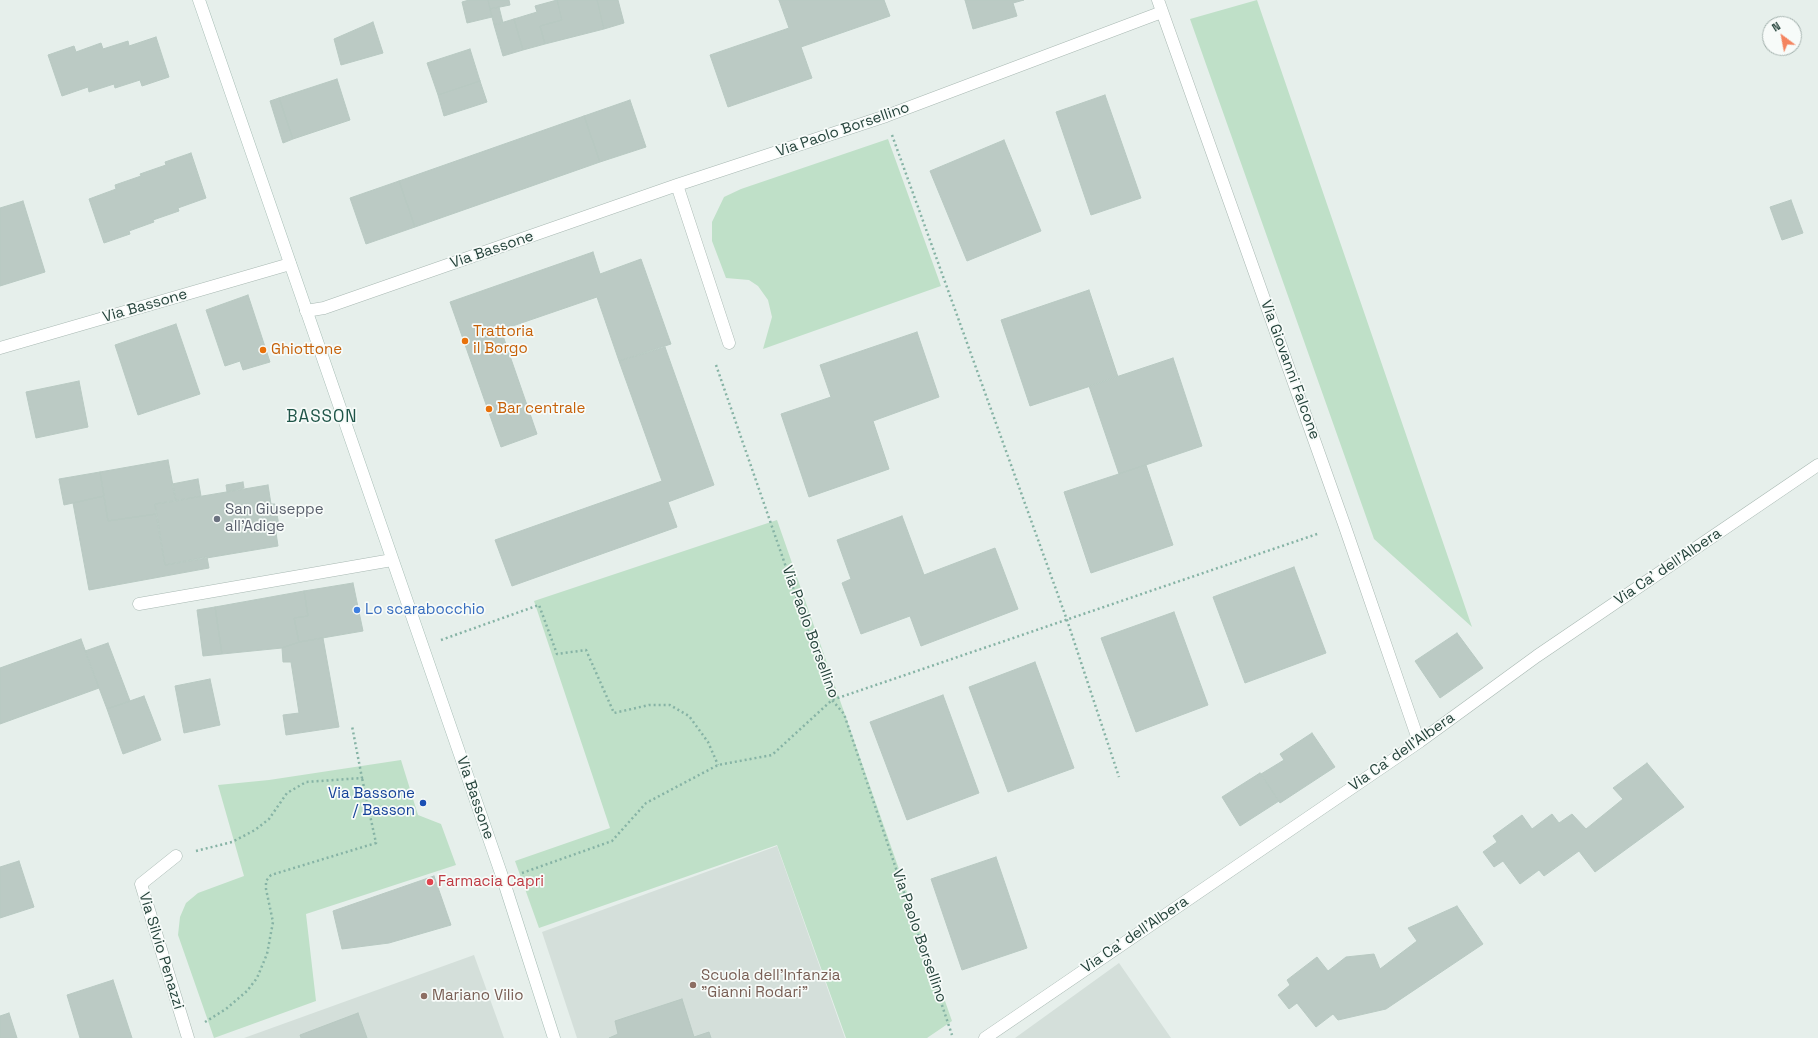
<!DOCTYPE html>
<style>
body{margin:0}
#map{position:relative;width:1818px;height:1038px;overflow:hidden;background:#e6efeb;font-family:"Space Grotesk",sans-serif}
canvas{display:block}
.north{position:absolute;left:1762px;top:16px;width:40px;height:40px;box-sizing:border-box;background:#f7fbf9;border:1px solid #a3b1ad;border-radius:50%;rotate:328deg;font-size:11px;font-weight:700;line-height:16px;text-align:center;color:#24423a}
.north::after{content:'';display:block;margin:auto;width:14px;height:18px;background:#f4845f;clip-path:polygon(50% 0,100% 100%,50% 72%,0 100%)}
</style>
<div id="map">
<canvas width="1818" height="1038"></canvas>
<div class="north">N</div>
</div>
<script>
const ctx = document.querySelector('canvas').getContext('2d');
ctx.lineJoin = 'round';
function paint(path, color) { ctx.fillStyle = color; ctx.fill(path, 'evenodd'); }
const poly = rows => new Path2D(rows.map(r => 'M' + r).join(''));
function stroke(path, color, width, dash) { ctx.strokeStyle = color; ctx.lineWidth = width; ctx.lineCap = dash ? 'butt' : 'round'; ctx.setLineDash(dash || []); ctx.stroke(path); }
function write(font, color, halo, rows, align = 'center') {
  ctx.font = font + ' "Space Grotesk",sans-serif'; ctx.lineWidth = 3.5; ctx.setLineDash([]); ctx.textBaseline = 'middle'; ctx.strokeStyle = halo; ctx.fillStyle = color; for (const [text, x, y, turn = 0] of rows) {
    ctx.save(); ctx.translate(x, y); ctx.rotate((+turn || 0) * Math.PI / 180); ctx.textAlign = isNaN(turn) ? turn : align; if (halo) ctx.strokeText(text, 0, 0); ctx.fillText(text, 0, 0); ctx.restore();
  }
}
paint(poly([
 [777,846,845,1038,577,1038,542,932],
 [474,955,504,1038,244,1038],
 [1119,963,1171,1038,1015,1038]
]), '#d4dfda');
paint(poly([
 [1257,0,1472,627,1374,539,1190,19],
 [888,139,941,286,763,349,772,317,768,300,758,286,749,280,726,278,712,241,712,222,724,197,741,189],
 [777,520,952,1021,927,1038,846,1038,777,845,539,928,515,861,610,828,534,601],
 [401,760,418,815,441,824,456,865,306,914,316,1001,214,1038,178,935,180,917,186,903,198,893,244,876,218,785,269,780]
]), '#bfe0c8');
const building = poly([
 [469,0,488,0,492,17,467,23,462,2,469,0],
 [488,0,509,0,510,5,490,9,488,0],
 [557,0,597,0,604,29,545,44,540,26,562,20,557,0],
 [557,0,562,20,540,26,545,44,523,50,514,19,537,12,535,6,557,0],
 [597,0,618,0,624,23,604,29,597,0],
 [779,0,884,0,890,16,801,47,812,78,728,107,710,55,789,28,779,0],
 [965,0,1024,0,1013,3,1017,16,973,29,965,0],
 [499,7,503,23,494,25,490,9,499,7],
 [514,19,523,50,503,56,494,25,514,19],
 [373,22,383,53,341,65,334,39,373,22],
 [156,37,169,77,142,86,140,80,115,88,114,84,89,92,88,87,62,96,48,55,74,46,76,52,101,43,103,49,128,41,129,46,156,37],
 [470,49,480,81,438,95,427,63,470,49],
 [337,79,350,120,293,139,279,98,337,79],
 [480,81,487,102,444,116,438,95,480,81],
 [1105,95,1141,198,1091,215,1056,112,1105,95],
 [279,98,293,139,283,143,270,101,279,98],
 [630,100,646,147,600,162,584,116,630,100],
 [584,116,600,162,415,227,399,181,584,116],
 [1004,140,1041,231,967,261,930,171,1004,140],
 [191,153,206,198,178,208,179,211,153,220,154,222,129,231,130,234,104,243,89,199,116,189,115,185,141,176,140,174,166,165,165,162,191,153],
 [399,181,415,227,366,244,350,198,399,181],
 [1791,200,1803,233,1782,240,1770,207,1791,200],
 [23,201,45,272,0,286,0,208,23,201],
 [593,252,600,274,641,259,671,344,619,361,597,297,501,330,537,434,501,447,450,302,593,252],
 [1089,290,1118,377,1030,406,1001,320,1089,290],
 [248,295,270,362,243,370,240,361,225,366,206,310,248,295],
 [176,324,200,394,138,415,115,345,176,324],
 [917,332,939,397,873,421,889,469,809,497,781,414,831,397,820,365,917,332],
 [665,347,714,485,668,502,677,527,512,586,495,540,662,481,619,361,665,347],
 [1173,358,1202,446,1119,474,1089,386,1173,358],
 [79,381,88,427,36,438,26,392,79,381],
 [168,460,176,501,155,504,156,514,108,521,100,472,168,460],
 [1146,465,1173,545,1091,573,1064,492,1146,465],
 [100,472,104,496,64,505,59,479,100,472],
 [198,479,201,496,176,501,172,484,198,479],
 [243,482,244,488,227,492,226,485,243,482],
 [268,485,271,504,275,504,279,525,275,526,278,546,165,565,155,504,268,485],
 [104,496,108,521,156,514,165,565,207,557,209,568,89,590,73,503,104,496],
 [902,516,924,575,995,548,1018,609,921,646,910,616,861,634,842,583,851,579,837,540,902,516],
 [1294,567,1326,653,1245,683,1213,597,1294,567],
 [353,583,363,631,299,642,294,618,308,616,304,591,353,583],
 [304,591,308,616,294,618,299,642,282,648,222,654,215,607,304,591],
 [215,607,222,654,203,656,197,610,215,607],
 [1174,612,1208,705,1136,732,1101,638,1174,612],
 [1457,633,1483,668,1440,698,1415,661,1457,633],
 [323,638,339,727,286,735,283,715,299,713,291,662,283,662,282,648,299,642,323,638],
 [81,639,99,688,0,724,0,668,81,639],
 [108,643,130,701,107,709,85,651,108,643],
 [1035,662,1074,768,1008,792,969,687,1035,662],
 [210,679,220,725,184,733,175,686,210,679],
 [943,695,979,793,907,820,870,722,943,695],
 [144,696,161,740,123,754,107,709,144,696],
 [1312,733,1335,767,1280,803,1261,774,1284,760,1280,754,1312,733],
 [1647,763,1684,807,1595,872,1579,851,1544,876,1539,870,1520,884,1503,861,1494,867,1483,852,1497,842,1493,836,1522,815,1532,829,1552,814,1559,823,1572,814,1586,829,1623,799,1613,788,1647,763],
 [1260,773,1279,801,1240,826,1222,797,1260,773],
 [996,857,1027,948,962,970,931,879,996,857],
 [19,861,34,907,0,918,0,867,19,861],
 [434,876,451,925,389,943,342,949,333,911,434,876],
 [1457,906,1483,944,1386,1009,1338,1020,1333,1014,1316,1027,1297,1003,1289,1009,1278,995,1290,985,1287,980,1317,957,1328,971,1346,957,1374,954,1380,969,1417,941,1408,928,1457,906],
 [113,980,132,1038,80,1038,67,995,113,980],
 [682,999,694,1037,709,1032,711,1038,609,1038,618,1034,615,1021,682,999],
 [9,1013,17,1038,0,1038,0,1016,9,1013],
 [358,1013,367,1038,301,1038,300,1035,358,1013]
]);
paint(building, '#bbcac4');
stroke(building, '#b8c9c2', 1);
const street = poly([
 [1158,0,1344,524,1419,742],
 [677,185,729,343],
 [306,311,324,308,677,185,886,116,1162,12],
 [0,348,290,264],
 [139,604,392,560],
 [176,856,141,884,188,1038],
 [985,1038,1419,742,1537,656,1818,465]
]);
const secondary = poly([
 [199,0,503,879,554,1038]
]);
stroke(street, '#a8b8b2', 13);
stroke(secondary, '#a4bbb3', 13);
stroke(poly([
 [892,135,1067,620,1119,777],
 [716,365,832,700,844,714,952,1035],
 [441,640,539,605,557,654,586,650,614,713,649,705,670,705,689,716,708,742,718,765],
 [196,851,232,842,255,830,269,819,287,793,306,782,362,778,352,726],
 [522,873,612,841,646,803,718,765,772,755,832,700,1320,533],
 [205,1022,226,1009,247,991,257,978,267,954,273,922,266,889,266,881,271,875,376,843,362,778]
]), '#86b3a5', 2.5, [2, 3]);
stroke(street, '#fff', 12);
stroke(secondary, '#fff', 12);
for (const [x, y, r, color] of [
 [465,341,4,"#e8710a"],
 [263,350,4,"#e8710a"],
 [489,409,4,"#e8710a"],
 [217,519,4,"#6b7280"],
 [357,610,4,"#3f7fe0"],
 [423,803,4,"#1a4fb4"],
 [430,882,4,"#e0444e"],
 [693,985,4,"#8d6e63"],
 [424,996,4,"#8d6e63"]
]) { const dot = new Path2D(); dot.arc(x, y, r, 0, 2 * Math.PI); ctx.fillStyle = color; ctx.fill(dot); stroke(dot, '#f7fbf9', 1.5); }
write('15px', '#24423a', '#f7fbf9', [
 ["Via Paolo Borsellino",843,130,-19],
 ["Via Bassone",492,250,-19],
 ["Via Bassone",145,306,-16],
 ["Via Giovanni Falcone",1290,370,70],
 ["Via Ca' dell'Albera",1668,567,-34],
 ["Via Paolo Borsellino",810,632,70],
 ["Via Ca' dell'Albera",1402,752,-35],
 ["Via Bassone",475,798,71],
 ["Via Ca' dell'Albera",1135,935,-34],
 ["Via Paolo Borsellino",919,936,71],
 ["Via Silvio Penazzi",161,951,73]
]);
write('15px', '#c56008', '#f7fbf9', [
 ["Trattoria",473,332],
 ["il Borgo",473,349],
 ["Ghiottone",271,350],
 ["Bar centrale",497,409]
], 'left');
write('15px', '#5b616d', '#f7fbf9', [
 ["San Giuseppe",225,510],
 ["all'Adige",225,527]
], 'left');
write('15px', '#366cbe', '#f7fbf9', [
 ["Lo scarabocchio",365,610]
], 'left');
write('15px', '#164399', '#f7fbf9', [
 ["Via Bassone",415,794],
 ["/ Basson",415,811]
], 'right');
write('15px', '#be3a42', '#f7fbf9', [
 ["Farmacia Capri",438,882]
], 'left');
write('15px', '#785e54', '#f7fbf9', [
 ["Scuola dell'Infanzia",701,976],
 ["\"Gianni Rodari\"",701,993],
 ["Mariano Vilio",432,996]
], 'left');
ctx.letterSpacing = '1px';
write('17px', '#1f5548', '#f7fbf9', [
 ["BASSON",322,417]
]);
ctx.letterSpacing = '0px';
</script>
